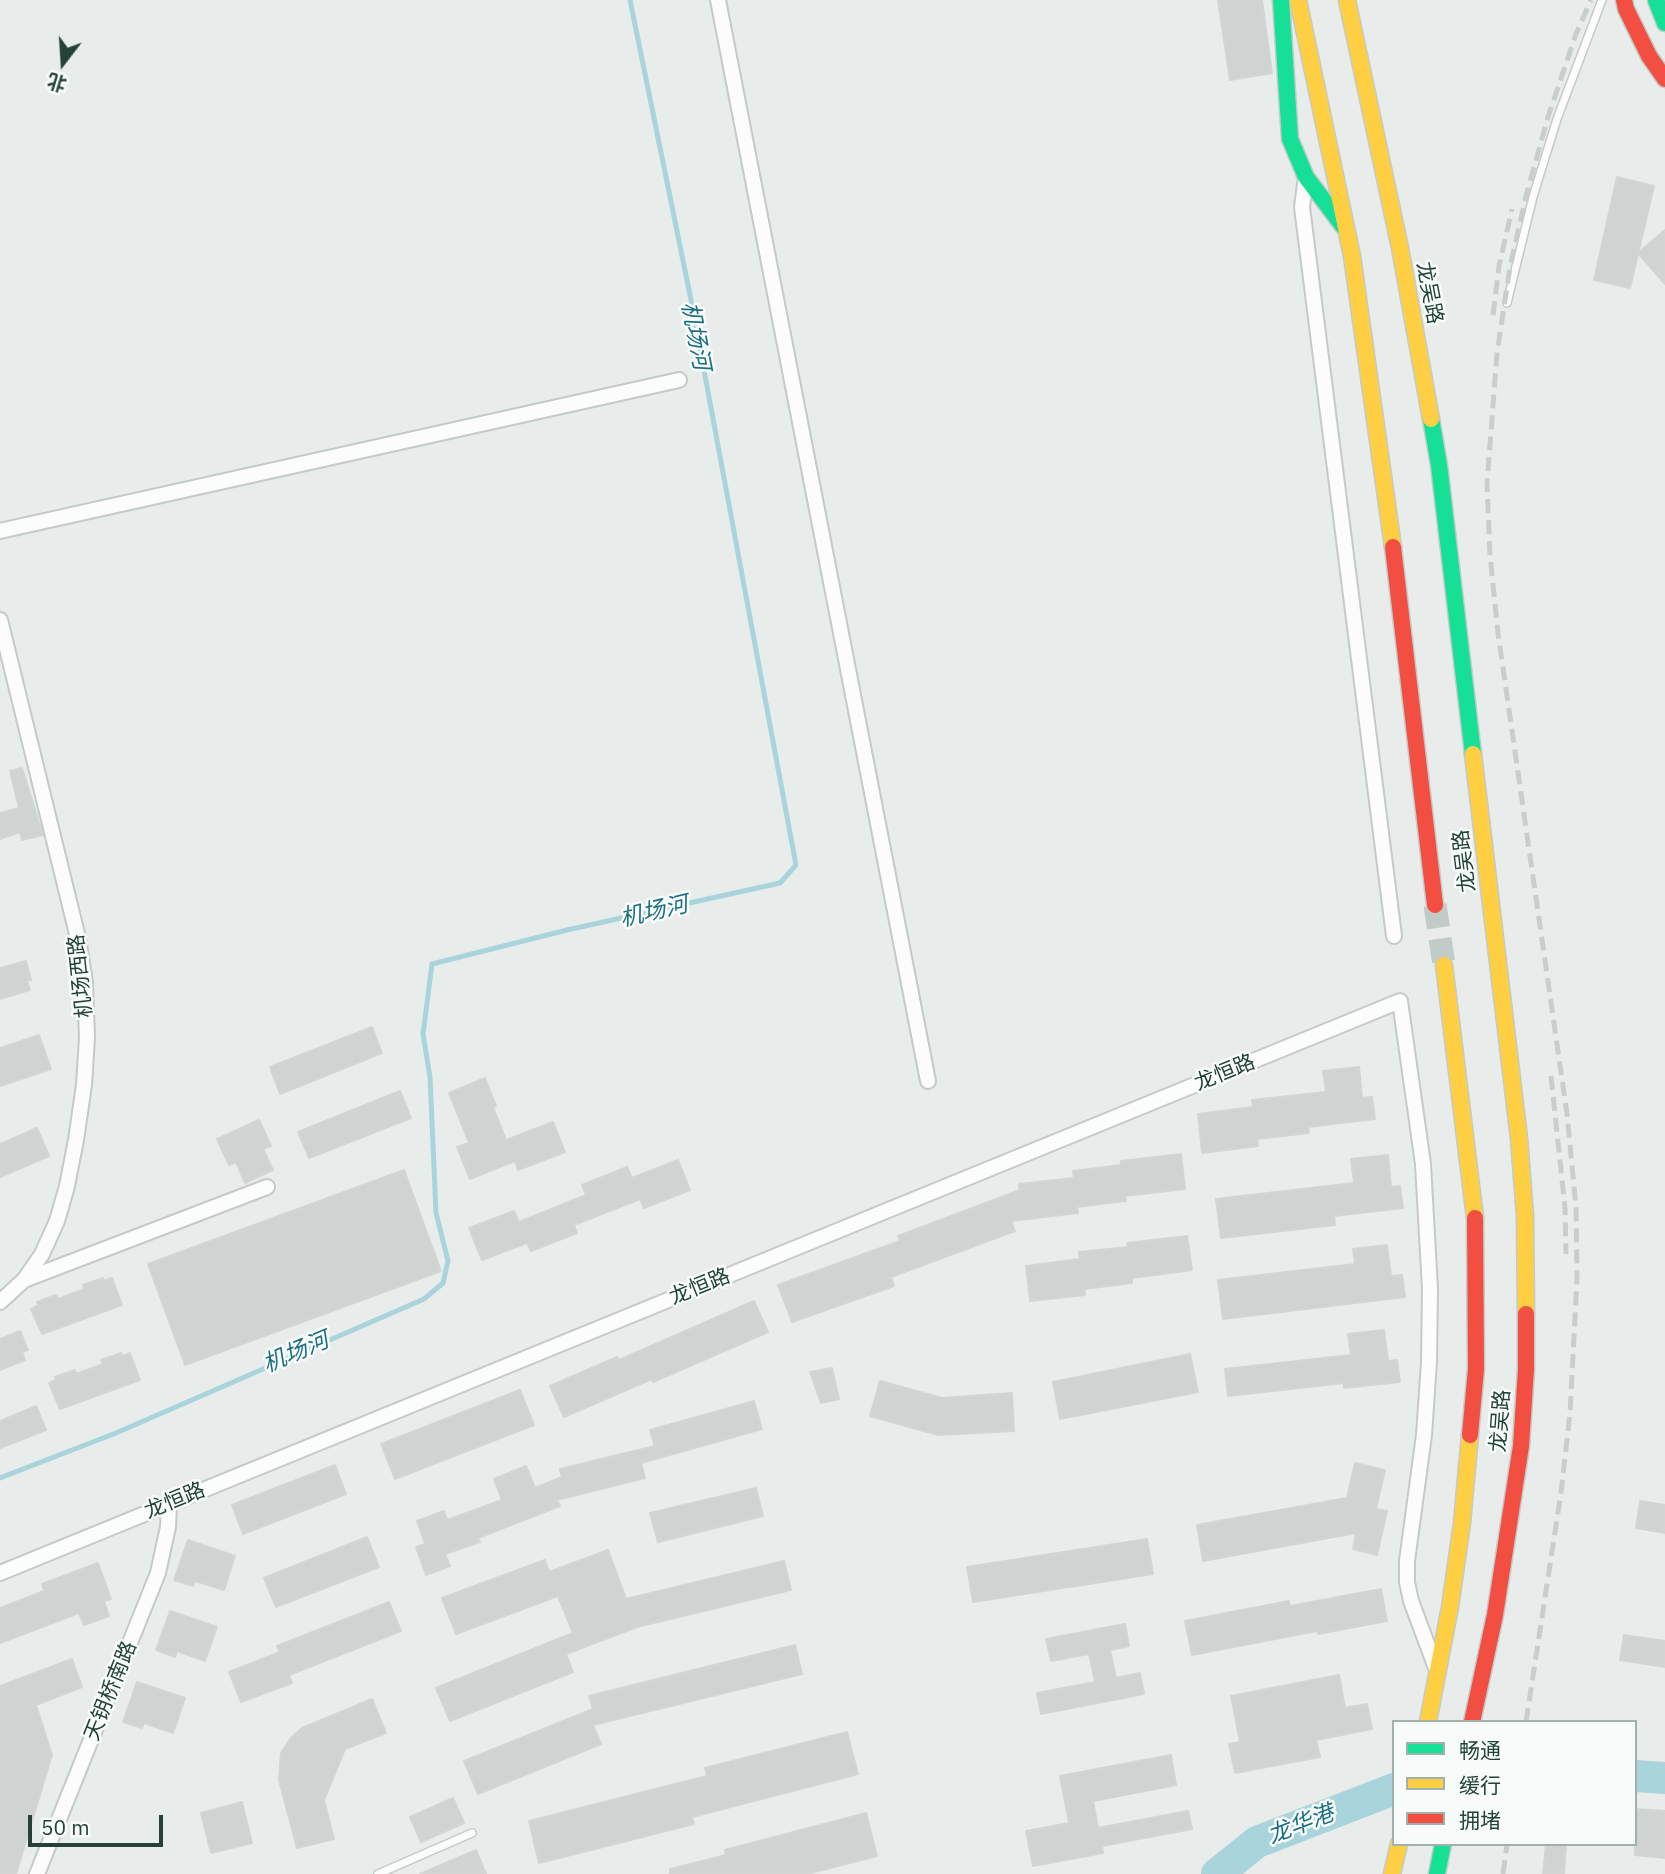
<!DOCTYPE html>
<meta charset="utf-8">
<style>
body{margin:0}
#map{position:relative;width:1665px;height:1874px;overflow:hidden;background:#e8edeb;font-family:"IBM Plex Sans","Noto Sans SC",sans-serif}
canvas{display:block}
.legend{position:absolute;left:1392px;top:1720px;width:245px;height:126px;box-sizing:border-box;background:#f7fbf9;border:2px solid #a3b1ad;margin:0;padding:9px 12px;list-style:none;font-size:21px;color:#24423a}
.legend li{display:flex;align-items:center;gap:14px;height:35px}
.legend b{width:35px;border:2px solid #a3b1ad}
.north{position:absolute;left:28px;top:28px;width:70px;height:70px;-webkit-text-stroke:5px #f7fbf9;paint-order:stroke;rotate:197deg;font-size:19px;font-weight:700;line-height:28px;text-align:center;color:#24423a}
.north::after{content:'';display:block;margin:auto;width:24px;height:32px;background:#24423a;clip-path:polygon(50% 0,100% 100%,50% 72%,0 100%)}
.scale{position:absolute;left:28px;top:1815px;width:135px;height:32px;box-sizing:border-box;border:4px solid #24423a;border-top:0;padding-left:9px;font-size:21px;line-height:24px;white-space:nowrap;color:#24423a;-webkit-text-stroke:5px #f7fbf9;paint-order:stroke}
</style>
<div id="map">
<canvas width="1665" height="1874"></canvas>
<ul class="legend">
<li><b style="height:9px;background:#16e098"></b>畅通</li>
<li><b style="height:9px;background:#ffcf43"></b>缓行</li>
<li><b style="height:9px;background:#f24e42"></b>拥堵</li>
</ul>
<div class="north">北</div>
<div class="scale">50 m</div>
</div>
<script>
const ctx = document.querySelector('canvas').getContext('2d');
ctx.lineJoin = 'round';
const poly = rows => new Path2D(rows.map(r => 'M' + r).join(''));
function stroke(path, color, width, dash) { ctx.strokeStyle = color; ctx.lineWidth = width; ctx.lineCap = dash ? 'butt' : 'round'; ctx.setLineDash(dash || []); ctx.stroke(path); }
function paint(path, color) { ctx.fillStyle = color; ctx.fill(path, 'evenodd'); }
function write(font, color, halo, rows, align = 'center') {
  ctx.font = font + ' "IBM Plex Sans","Noto Sans SC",sans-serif'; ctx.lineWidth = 5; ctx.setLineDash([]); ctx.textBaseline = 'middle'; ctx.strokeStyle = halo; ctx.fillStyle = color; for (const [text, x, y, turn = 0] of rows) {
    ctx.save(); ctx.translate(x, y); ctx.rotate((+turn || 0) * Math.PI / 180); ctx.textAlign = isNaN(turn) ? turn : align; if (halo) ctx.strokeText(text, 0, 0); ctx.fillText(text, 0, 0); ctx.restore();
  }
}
stroke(poly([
 [0,1478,116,1433,424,1299,443,1283,448,1261,436,1213,430,1077,423,1034,432,964,567,930,780,883,796,865,690,295,630,0]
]), '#a9d4db', 5);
stroke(poly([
 [1635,1776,1665,1778],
 [1217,1874,1257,1842,1394,1789]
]), '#a9d4db', 32);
const building = poly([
 [1218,0,1262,0,1272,73,1230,80,1218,0],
 [1617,177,1654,186,1630,288,1594,280,1617,177],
 [1665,230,1665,284,1638,253,1665,230],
 [22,768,43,835,22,840,20,832,0,839,0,813,19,808,10,771,22,768],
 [26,961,31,980,27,981,30,990,0,999,0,968,26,961],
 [372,1027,382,1053,280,1094,270,1067,372,1027],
 [39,1035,51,1069,0,1086,0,1048,39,1035],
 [1359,1067,1362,1098,1372,1097,1375,1119,1308,1127,1309,1133,1257,1139,1258,1146,1202,1153,1198,1114,1253,1107,1252,1100,1326,1092,1323,1071,1359,1067],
 [485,1078,496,1106,493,1107,506,1140,553,1122,565,1152,518,1170,515,1161,470,1179,457,1147,469,1143,449,1093,485,1078],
 [400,1091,411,1118,309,1158,298,1132,400,1091],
 [259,1120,271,1146,263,1149,273,1170,245,1183,236,1162,229,1165,217,1139,259,1120],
 [37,1128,49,1156,0,1177,0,1144,37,1128],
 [1181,1154,1185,1189,1125,1196,1126,1201,1077,1207,1078,1213,1011,1221,1015,1231,891,1277,894,1286,792,1322,778,1285,900,1241,898,1236,1020,1190,1019,1184,1074,1178,1073,1171,1121,1165,1121,1161,1181,1154],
 [1388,1155,1391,1187,1400,1186,1403,1208,1334,1216,1335,1225,1221,1238,1216,1199,1354,1183,1351,1159,1388,1155],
 [678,1160,690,1190,644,1208,640,1199,574,1225,577,1233,531,1251,527,1243,482,1260,469,1228,514,1211,519,1222,586,1195,582,1185,627,1167,632,1178,678,1160],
 [404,1170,441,1271,185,1365,148,1264,404,1170],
 [1187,1236,1192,1270,1132,1278,1132,1283,1084,1289,1085,1295,1030,1301,1026,1266,1080,1259,1079,1252,1128,1247,1127,1243,1187,1236],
 [1387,1245,1391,1276,1402,1275,1405,1297,1223,1319,1218,1280,1355,1264,1353,1249,1387,1245],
 [103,1278,104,1281,112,1278,122,1305,42,1334,31,1309,38,1305,37,1302,56,1295,58,1299,84,1289,83,1285,103,1278],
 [754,1301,768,1332,653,1382,652,1379,564,1417,550,1386,617,1357,619,1360,754,1301],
 [1384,1330,1388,1361,1397,1360,1400,1382,1344,1388,1344,1383,1228,1396,1225,1369,1351,1355,1348,1334,1384,1330],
 [20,1331,28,1350,22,1352,25,1360,0,1370,0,1339,20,1331],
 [121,1353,123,1356,130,1353,140,1380,60,1409,49,1383,56,1380,55,1377,75,1370,76,1374,103,1364,101,1360,121,1353],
 [1190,1354,1198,1392,1060,1419,1053,1382,1190,1354],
 [832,1368,839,1399,821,1403,810,1372,832,1368],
 [880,1381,942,1398,1012,1393,1014,1431,938,1435,870,1416,880,1381],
 [520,1390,534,1425,395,1479,381,1444,520,1390],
 [754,1401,762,1429,641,1463,645,1478,557,1500,560,1506,478,1538,480,1542,445,1554,450,1566,426,1575,416,1547,425,1544,417,1521,444,1511,447,1520,502,1500,494,1479,526,1466,535,1488,562,1477,560,1469,655,1446,650,1430,754,1401],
 [36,1406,46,1430,0,1448,0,1421,36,1406],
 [1355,1463,1385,1470,1376,1509,1387,1511,1377,1555,1353,1549,1356,1533,1203,1561,1197,1525,1347,1498,1355,1463],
 [335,1465,346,1494,243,1534,232,1505,335,1465],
 [756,1488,763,1516,658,1542,650,1513,756,1488],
 [1640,1501,1665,1505,1665,1533,1636,1528,1640,1501],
 [367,1537,379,1567,276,1607,264,1578,367,1537],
 [1147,1539,1153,1574,973,1602,967,1567,1147,1539],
 [188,1540,235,1556,224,1590,195,1581,193,1586,174,1580,188,1540],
 [608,1550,626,1599,784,1561,791,1590,637,1627,566,1654,573,1672,450,1721,436,1688,573,1633,558,1596,456,1634,442,1598,545,1560,549,1572,608,1550],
 [98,1563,111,1599,104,1601,109,1616,84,1625,79,1613,0,1643,0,1608,44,1591,42,1584,98,1563],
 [1381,1589,1387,1621,1318,1634,1317,1631,1192,1655,1185,1621,1289,1601,1290,1606,1381,1589],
 [389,1602,401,1631,289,1675,292,1683,241,1702,229,1672,280,1652,277,1646,389,1602],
 [170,1611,217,1627,205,1661,177,1651,175,1657,156,1650,170,1611],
 [1125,1624,1129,1646,1110,1650,1116,1678,1140,1673,1144,1694,1041,1714,1037,1693,1095,1682,1089,1654,1051,1661,1046,1639,1125,1624],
 [1624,1635,1665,1641,1665,1667,1620,1660,1624,1635],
 [795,1645,802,1674,593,1725,601,1744,478,1794,464,1761,593,1709,589,1696,795,1645],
 [72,1659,82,1687,36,1705,52,1755,16,1874,0,1874,0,1686,72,1659],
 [1339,1675,1345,1708,1367,1704,1372,1729,1316,1740,1320,1757,1235,1773,1229,1744,1240,1742,1231,1696,1339,1675],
 [137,1682,185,1698,173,1733,144,1723,142,1728,123,1722,137,1682],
 [372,1699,386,1733,345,1749,324,1800,334,1839,297,1848,279,1780,281,1753,291,1738,302,1728,372,1699],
 [847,1732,858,1774,692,1817,694,1824,539,1863,529,1821,707,1776,705,1768,847,1732],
 [1171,1755,1176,1785,1093,1801,1098,1828,1188,1811,1192,1829,1102,1846,1103,1853,1033,1866,1026,1831,1069,1823,1060,1776,1171,1755],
 [453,1798,464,1823,421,1842,410,1817,453,1798],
 [242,1802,252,1843,211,1853,201,1813,242,1802],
 [1635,1809,1665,1811,1665,1858,1635,1855,1635,1809],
 [866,1813,877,1856,807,1874,670,1874,670,1869,726,1855,725,1850,866,1813],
 [1546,1844,1566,1844,1564,1874,1543,1874,1546,1844],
 [476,1850,486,1874,420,1874,476,1850]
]);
paint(building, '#cfd4d2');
stroke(building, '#d1d6d4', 2);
stroke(poly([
 [1435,905,1444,965]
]), '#c1cbc8', 23, [23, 11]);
const lane = poly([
 [1507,303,1533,197,1557,119,1602,0],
 [378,1874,472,1833]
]);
const street = poly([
 [718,0,928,1081],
 [1306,177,1302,207,1394,936],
 [0,531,679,380],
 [0,620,78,938,85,982,87,1038,84,1085,76,1140,67,1186,57,1221,42,1254,24,1280,0,1302],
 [24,1280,267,1187],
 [0,1573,1400,1001,1423,1164,1430,1289,1429,1362,1424,1435,1407,1561,1407,1582,1411,1601,1436,1668],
 [37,1874,158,1573,168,1527,169,1504]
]);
const fast = poly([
 [1281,0,1290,139,1306,177,1343,226],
 [1656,0,1665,23],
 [1431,419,1439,465,1473,754],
 [1437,1874,1443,1844]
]);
const slow = poly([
 [1298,0,1352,256,1393,547],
 [1347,0,1400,248,1431,419],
 [1473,754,1519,1138,1525,1216,1526,1314],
 [1444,965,1475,1218],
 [1428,1722,1450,1607,1462,1523,1470,1435],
 [1392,1874,1399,1844]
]);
const jam = poly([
 [1624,0,1626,9,1649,56,1665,79],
 [1393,547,1435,905],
 [1470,1435,1476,1369,1475,1218],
 [1472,1722,1495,1615,1521,1446,1526,1369,1526,1314]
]);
stroke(lane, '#c5cac8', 10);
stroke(street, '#c5cac8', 18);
stroke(fast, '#c3cbc8', 19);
stroke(slow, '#c3cbc8', 19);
stroke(jam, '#c3cbc8', 19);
stroke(lane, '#fcfcfc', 7);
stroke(street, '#fcfcfc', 14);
stroke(fast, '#16e098', 16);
stroke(slow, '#ffcf43', 16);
stroke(jam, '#f24e42', 16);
stroke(poly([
 [1493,315,1499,266,1512,209],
 [1551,1076,1565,1208,1566,1254],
 [1526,1722,1561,1493,1570,1413,1577,1279,1576,1207,1567,1114,1498,633,1490,555,1487,484,1497,353,1510,267,1526,196,1548,117,1576,34,1591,0],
 [1503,1874,1507,1844]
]), '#c9cdcc', 5, [14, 7]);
write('21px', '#24423a', '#f7fbf9', [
 ["龙吴路",1429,293,79],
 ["龙吴路",1465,861,-97],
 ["机场西路",81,976,-96],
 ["龙恒路",1225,1073,-22],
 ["龙恒路",700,1287,-22],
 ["龙吴路",1501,1421,-86],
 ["龙恒路",175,1501,-22],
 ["天钥桥南路",111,1691,-68]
]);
write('italic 23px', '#1c6f80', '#f7fbf9', [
 ["机场河",695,336,79],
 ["机场河",654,912,-13],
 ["机场河",296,1353,-23],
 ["龙华港",1301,1825,-21]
]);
</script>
